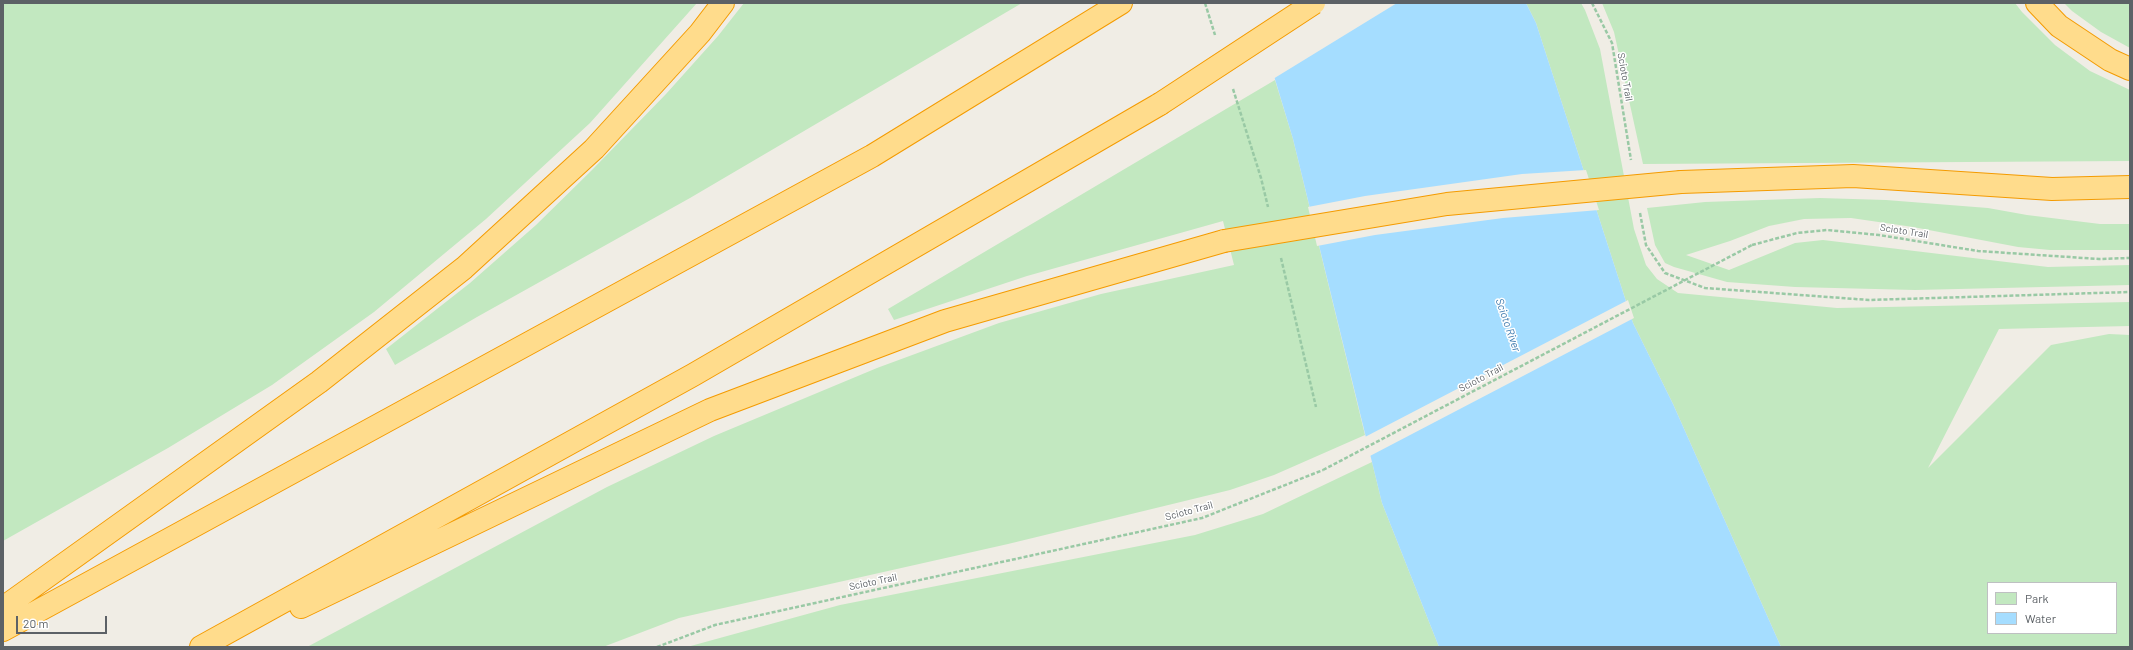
<!DOCTYPE html>
<style>
body{margin:0}
#map{position:relative;width:2133px;height:650px;overflow:hidden;background:#f0ede5;font-family:Barlow,sans-serif}
canvas{display:block}
.frame{position:absolute;inset:0;border:4px solid #5c6166;pointer-events:none}
.legend{position:absolute;left:1987px;top:582px;width:130px;height:52px;box-sizing:border-box;background:#fff;border:1px solid #bec0c2;margin:0;padding:5px 7px;list-style:none;font-size:12px;color:#5c6166}
.legend li{display:flex;align-items:center;gap:8px;height:20px}
.legend b{width:20px;border:1px solid #bec0c2}
.scale{position:absolute;left:16px;top:616px;width:91px;height:18px;box-sizing:border-box;border:2px solid #5c6166;border-top:0;padding-left:5px;font-size:12px;line-height:14px;white-space:nowrap;color:#5c6166;-webkit-text-stroke:3px #fff;paint-order:stroke}
</style>
<div id="map">
<canvas width="2133" height="650"></canvas>
<div class="frame"></div>
<ul class="legend">
<li><b style="height:11px;background:#c2e8c0"></b>Park</li>
<li><b style="height:11px;background:#a5ddff"></b>Water</li>
</ul>
<div class="scale">20 m</div>
</div>
<script>
const ctx = document.querySelector('canvas').getContext('2d');
ctx.lineJoin = 'round';
function paint(path, color) { ctx.fillStyle = color; ctx.fill(path, 'evenodd'); }
const poly = rows => new Path2D(rows.map(r => 'M' + r).join(''));
function stroke(path, color, width, dash) { ctx.strokeStyle = color; ctx.lineWidth = width; ctx.lineCap = dash ? 'butt' : 'round'; ctx.setLineDash(dash || []); ctx.stroke(path); }
function write(font, color, halo, rows, align = 'center') {
  ctx.font = font + ' Barlow,sans-serif'; ctx.lineWidth = 3; ctx.setLineDash([]); ctx.textBaseline = 'middle'; ctx.strokeStyle = halo; ctx.fillStyle = color; for (const [text, x, y, turn = 0] of rows) {
    ctx.save(); ctx.translate(x, y); ctx.rotate((+turn || 0) * Math.PI / 180); ctx.textAlign = isNaN(turn) ? turn : align; if (halo) ctx.strokeText(text, 0, 0); ctx.fillText(text, 0, 0); ctx.restore();
  }
}
paint(poly([
 [3,3,697,3,590,123,486,219,374,312,272,385,168,448,3,541],
 [744,3,1022,3,690,198,477,317,395,365,386,349,470,283,536,225,592,170,666,94,718,36],
 [1526,3,1581,3,1585,10,1600,49,1634,229,1646,265,1657,279,1678,293,1837,308,2130,302,2130,326,1999,329,1928,468,2051,345,2109,334,2130,335,2130,647,1781,647,1673,404,1633,323,1536,23],
 [1988,583,2116,583,2116,633,1988,633],
 [1602,3,2015,3,2022,12,2055,45,2090,71,2130,90,2130,161,1643,164,1614,32],
 [2064,3,2130,3,2130,48,2101,32,2072,11],
 [1275,80,1293,139,1365,435,1274,475,1230,490,1008,544,679,618,603,647,307,647,607,487,714,436,877,368,999,323,1101,294,1234,265,1223,221,1027,276,894,320,888,309],
 [1820,198,1886,200,1988,208,2027,215,2100,224,2130,224,2130,250,2050,250,2018,247,1913,227,1851,218,1804,219,1769,226,1730,241,1686,255,1729,270,1795,243,1823,240,2048,267,2130,265,2130,285,1915,290,1795,287,1727,282,1674,267,1665,263,1655,245,1647,208,1705,202],
 [1372,462,1382,503,1439,647,687,647,840,605,1195,535,1263,514]
]), '#c2e8c0');
paint(poly([
 [1252,3,1526,3,1536,23,1633,323,1673,404,1781,647,1439,647,1382,503,1293,139]
]), '#a5ddff');
paint(poly([
 [1250,3,1397,3,1273,79],
 [1586,170,1599,210,1503,218,1375,235,1317,246,1308,207,1365,196,1522,174],
 [1628,300,1634,318,1368,457,1363,438]
]), '#f0ede5');
const motorway = poly([
 [2037,3,2059,26,2110,60,2130,69],
 [1681,182,1853,176,2052,189,2130,187],
 [301,607,710,410,945,321,1224,241],
 [3,608,319,382,464,268,594,149,700,33,723,3],
 [3,630,872,156,1121,3],
 [201,647,693,375,1160,104]
]);
stroke(motorway, '#f49b00', 24);
stroke(poly([
 [1205,3,1215,35],
 [1592,3,1612,43,1631,160],
 [1233,89,1261,178,1268,207],
 [1640,213,1646,245,1665,273,1705,288,1869,300,2130,292],
 [1752,245,1797,233,1827,230,1879,235,1978,251,2099,259,2130,258],
 [1281,258,1316,407],
 [657,647,715,625,1202,518,1323,470]
]), '#99c9a5', 2.5, [4, 2]);
stroke(motorway, '#ffdc8c', 22);
const motorwayBridge = poly([
 [1160,104,1314,3],
 [1224,241,1447,204,1681,182]
]);
stroke(motorwayBridge, '#f49b00', 24, []);
stroke(poly([
 [1323,470,1752,245]
]), '#99c9a5', 2.5, [4, 2]);
stroke(motorwayBridge, '#ffdc8c', 22);
write('10px', '#5c6166', '#fff', [
 ["Scioto Trail",1625,77,80],
 ["Scioto Trail",1904,231,9],
 ["Scioto Trail",1481,378,-28],
 ["Scioto Trail",1189,511,-15],
 ["Scioto Trail",873,582,-12]
]);
write('italic 11px', '#3b78ad', '#fff', [
 ["Scioto River",1508,325,71]
]);
</script>
